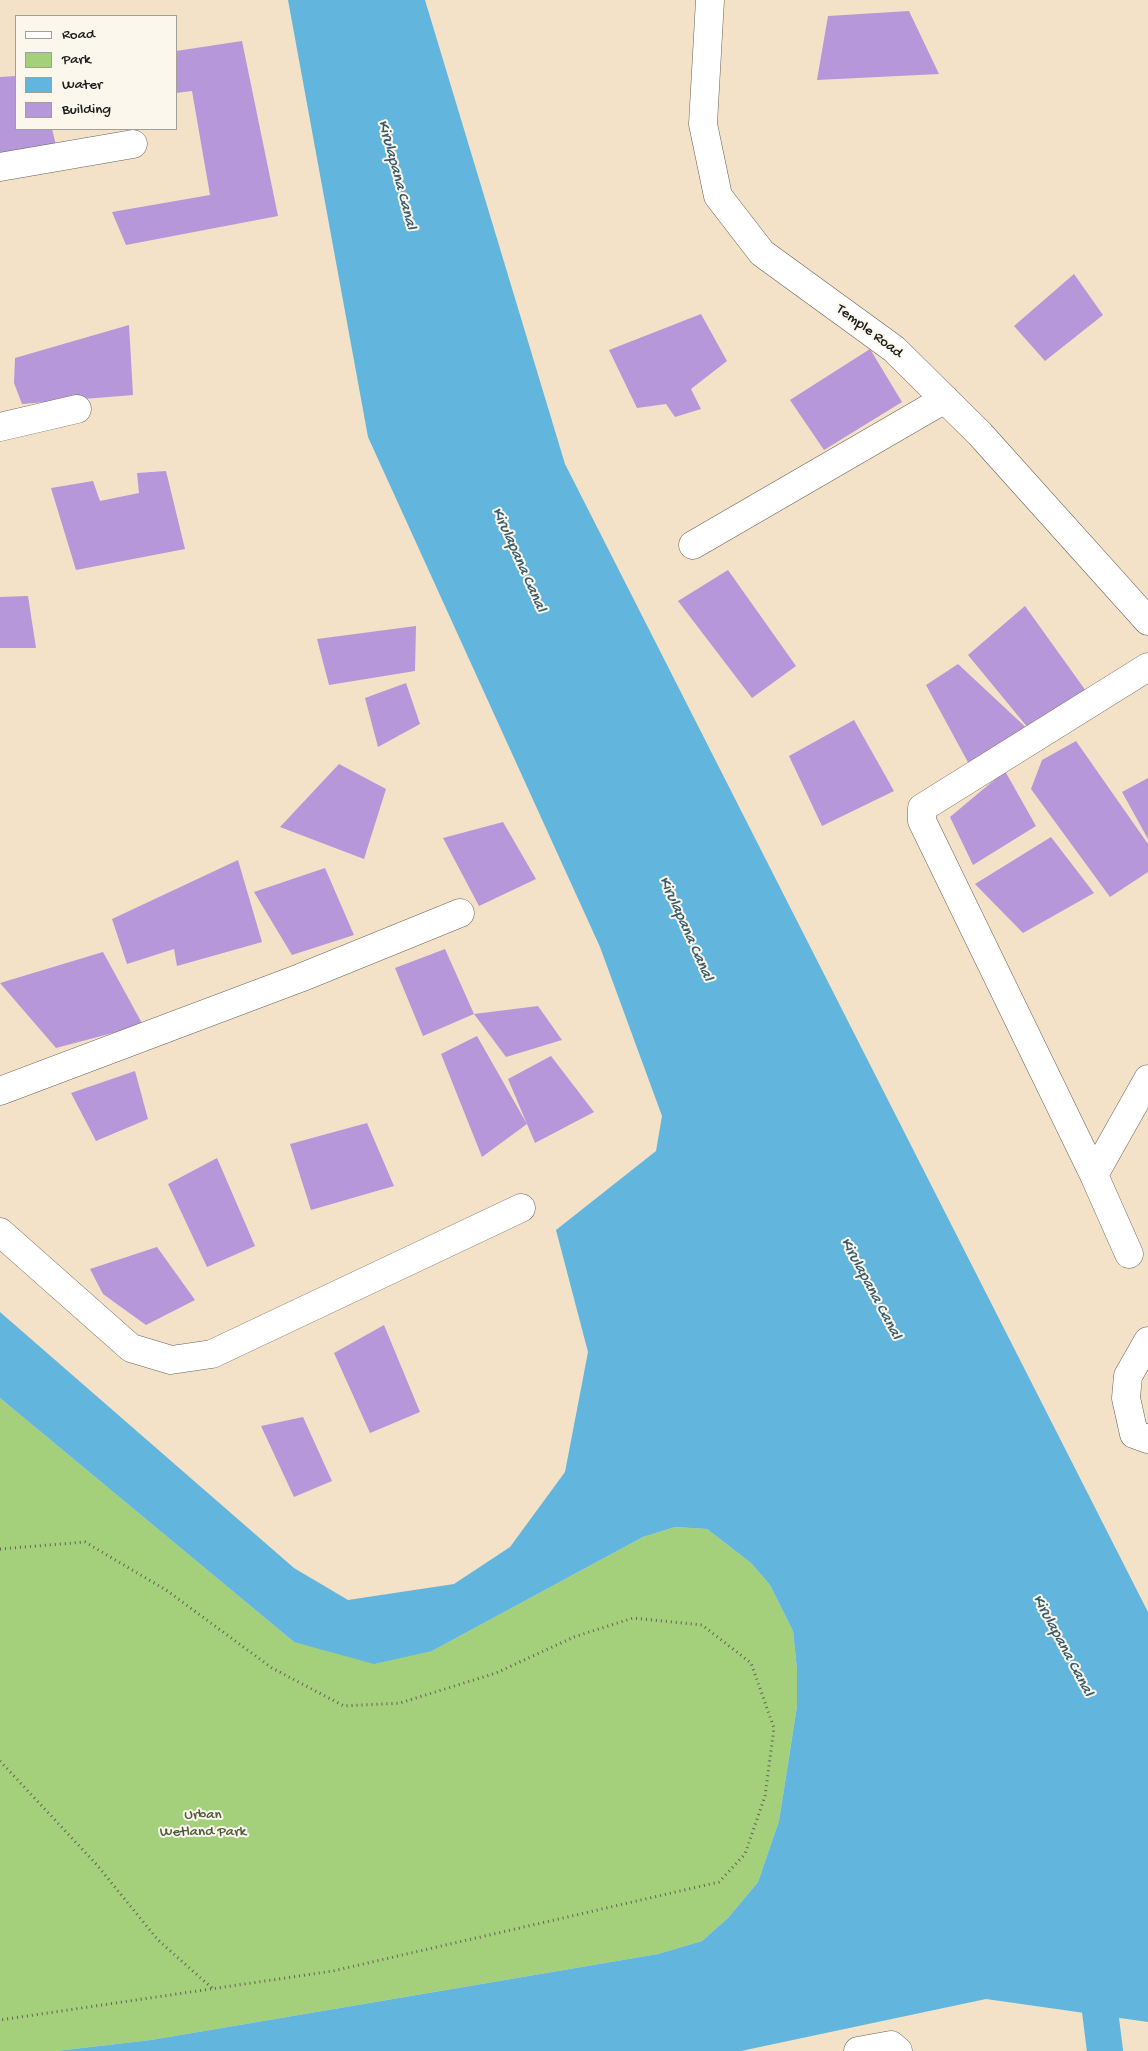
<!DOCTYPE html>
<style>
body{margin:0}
#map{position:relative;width:1148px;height:2051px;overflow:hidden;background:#f3e2c7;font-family:"Gochi Hand",sans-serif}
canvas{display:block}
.legend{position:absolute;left:15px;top:15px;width:162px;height:115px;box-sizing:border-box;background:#fbf7ec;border:1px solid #a29f99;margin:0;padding:6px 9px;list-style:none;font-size:15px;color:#1c1c1c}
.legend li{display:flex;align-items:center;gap:10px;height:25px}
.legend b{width:25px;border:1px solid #a29f99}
</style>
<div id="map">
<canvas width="1148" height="2051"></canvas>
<ul class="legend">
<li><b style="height:6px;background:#fff"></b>Road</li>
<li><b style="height:14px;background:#a4d07c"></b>Park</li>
<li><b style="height:14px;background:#62b6de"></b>Water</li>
<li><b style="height:14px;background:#b697da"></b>Building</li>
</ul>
</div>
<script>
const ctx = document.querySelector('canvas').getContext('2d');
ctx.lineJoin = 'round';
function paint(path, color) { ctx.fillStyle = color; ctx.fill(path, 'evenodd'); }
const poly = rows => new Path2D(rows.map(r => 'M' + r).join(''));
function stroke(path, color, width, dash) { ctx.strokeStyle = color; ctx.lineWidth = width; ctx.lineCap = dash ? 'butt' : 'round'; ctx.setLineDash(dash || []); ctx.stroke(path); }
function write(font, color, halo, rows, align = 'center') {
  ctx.font = font + ' "Gochi Hand",sans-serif'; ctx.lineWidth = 4; ctx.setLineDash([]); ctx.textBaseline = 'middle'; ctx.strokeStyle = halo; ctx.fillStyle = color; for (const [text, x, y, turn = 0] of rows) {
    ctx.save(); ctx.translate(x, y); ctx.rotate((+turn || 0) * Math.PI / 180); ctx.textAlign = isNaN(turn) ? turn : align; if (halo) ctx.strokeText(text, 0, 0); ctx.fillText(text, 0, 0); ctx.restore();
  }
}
paint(poly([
 [0,1398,294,1642,432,1651,643,1537,675,1527,707,1529,751,1563,770,1585,793,1631,797,1669,797,1706,779,1821,758,1882,728,1918,702,1941,658,1954,151,2040,56,2051,0,2051]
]), '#a4d07c');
paint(poly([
 [288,0,425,0,565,464,1148,1612,1148,2022,986,1999,741,2051,56,2051,151,2040,452,1989,658,1954,702,1941,728,1918,758,1882,779,1821,797,1706,797,1669,793,1631,770,1585,751,1563,707,1529,675,1527,643,1537,432,1651,374,1664,294,1642,0,1398,0,1312,294,1568,348,1600,454,1584,510,1547,565,1472,588,1352,556,1230,656,1151,662,1116,600,947,368,437]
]), '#62b6de');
stroke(poly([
 [1098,1995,1105,2051]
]), '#62b6de', 36);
paint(poly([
 [909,11,939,74,817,80,828,16],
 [242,41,278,216,126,245,112,212,210,195,192,91,176,93,176,51],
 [16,76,16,129,52,129,56,145,0,154,0,77],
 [1074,274,1103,315,1045,361,1014,326],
 [701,314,727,361,691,389,701,409,675,417,666,404,637,408,609,350],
 [129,325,133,395,22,404,14,383,15,358],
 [870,349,902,402,824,450,790,400],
 [166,471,185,549,76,570,51,488,93,481,100,501,139,493,137,473],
 [728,570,796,666,752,698,678,601],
 [28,596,36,648,0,648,0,597],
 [1025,606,1091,698,1033,734,968,655],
 [416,626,415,671,329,685,317,639],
 [958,664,1033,734,970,766,926,685],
 [406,683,420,724,378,747,365,698],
 [854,720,894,791,822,826,789,756],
 [1076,741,1148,844,1148,872,1110,897,1031,789,1042,760],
 [339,764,386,789,364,859,280,827],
 [1005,771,1036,826,973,865,950,817],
 [1148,778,1148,839,1122,792],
 [503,822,536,879,479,906,443,838],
 [1051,837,1094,893,1023,933,975,884],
 [238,860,262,942,177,966,174,949,127,964,112,919],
 [325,868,354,935,292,955,254,892],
 [445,949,474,1014,423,1036,395,968],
 [103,952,143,1025,56,1048,0,983],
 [538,1006,562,1040,506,1057,474,1014],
 [477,1036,527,1124,508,1079,551,1056,594,1112,535,1143,527,1124,482,1157,441,1054],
 [135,1071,148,1119,96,1141,71,1093],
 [367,1123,394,1186,311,1210,290,1144],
 [217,1158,255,1246,207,1267,168,1184],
 [157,1247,195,1300,146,1325,103,1294,90,1269],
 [384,1325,420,1412,370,1433,334,1353],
 [303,1417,332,1481,294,1497,261,1426]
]), '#b697da');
const minor = poly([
 [710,0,703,124,718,196,762,253,894,349,980,434,1148,621],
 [0,167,133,144],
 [0,427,77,409],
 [693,545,945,399],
 [0,1091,300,978,460,913],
 [1094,1175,1148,1079],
 [0,1232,131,1348,171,1360,212,1354,521,1208],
 [1129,1254,1094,1175,922,821,922,808,1148,667],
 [1148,1341,1128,1376,1126,1398,1134,1434,1148,1439],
 [858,2051,891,2045,898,2051]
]);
stroke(minor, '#676158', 29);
stroke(poly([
 [0,1549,85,1542,166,1590,272,1668,344,1706,400,1703,496,1673,574,1637,633,1618,702,1625,751,1663,774,1728,765,1796,745,1854,719,1882,333,1971,0,2020],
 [0,1761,97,1865,158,1940,212,1988]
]), '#676158', 3, [1, 4]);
stroke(minor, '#fff', 28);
write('15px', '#1c1c1c', '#fbf7ec', [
 ["Temple Road",869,332,37]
]);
write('15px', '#4c5b3e', '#fbf7ec', [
 ["Urban",203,1816],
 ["Wetland Park",203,1833]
]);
write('italic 16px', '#385a6a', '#fbf7ec', [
 ["Kirulapana Canal",396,175,75],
 ["Kirulapana Canal",518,560,66],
 ["Kirulapana Canal",685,929,66],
 ["Kirulapana Canal",870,1289,62],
 ["Kirulapana Canal",1062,1646,62]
]);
</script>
